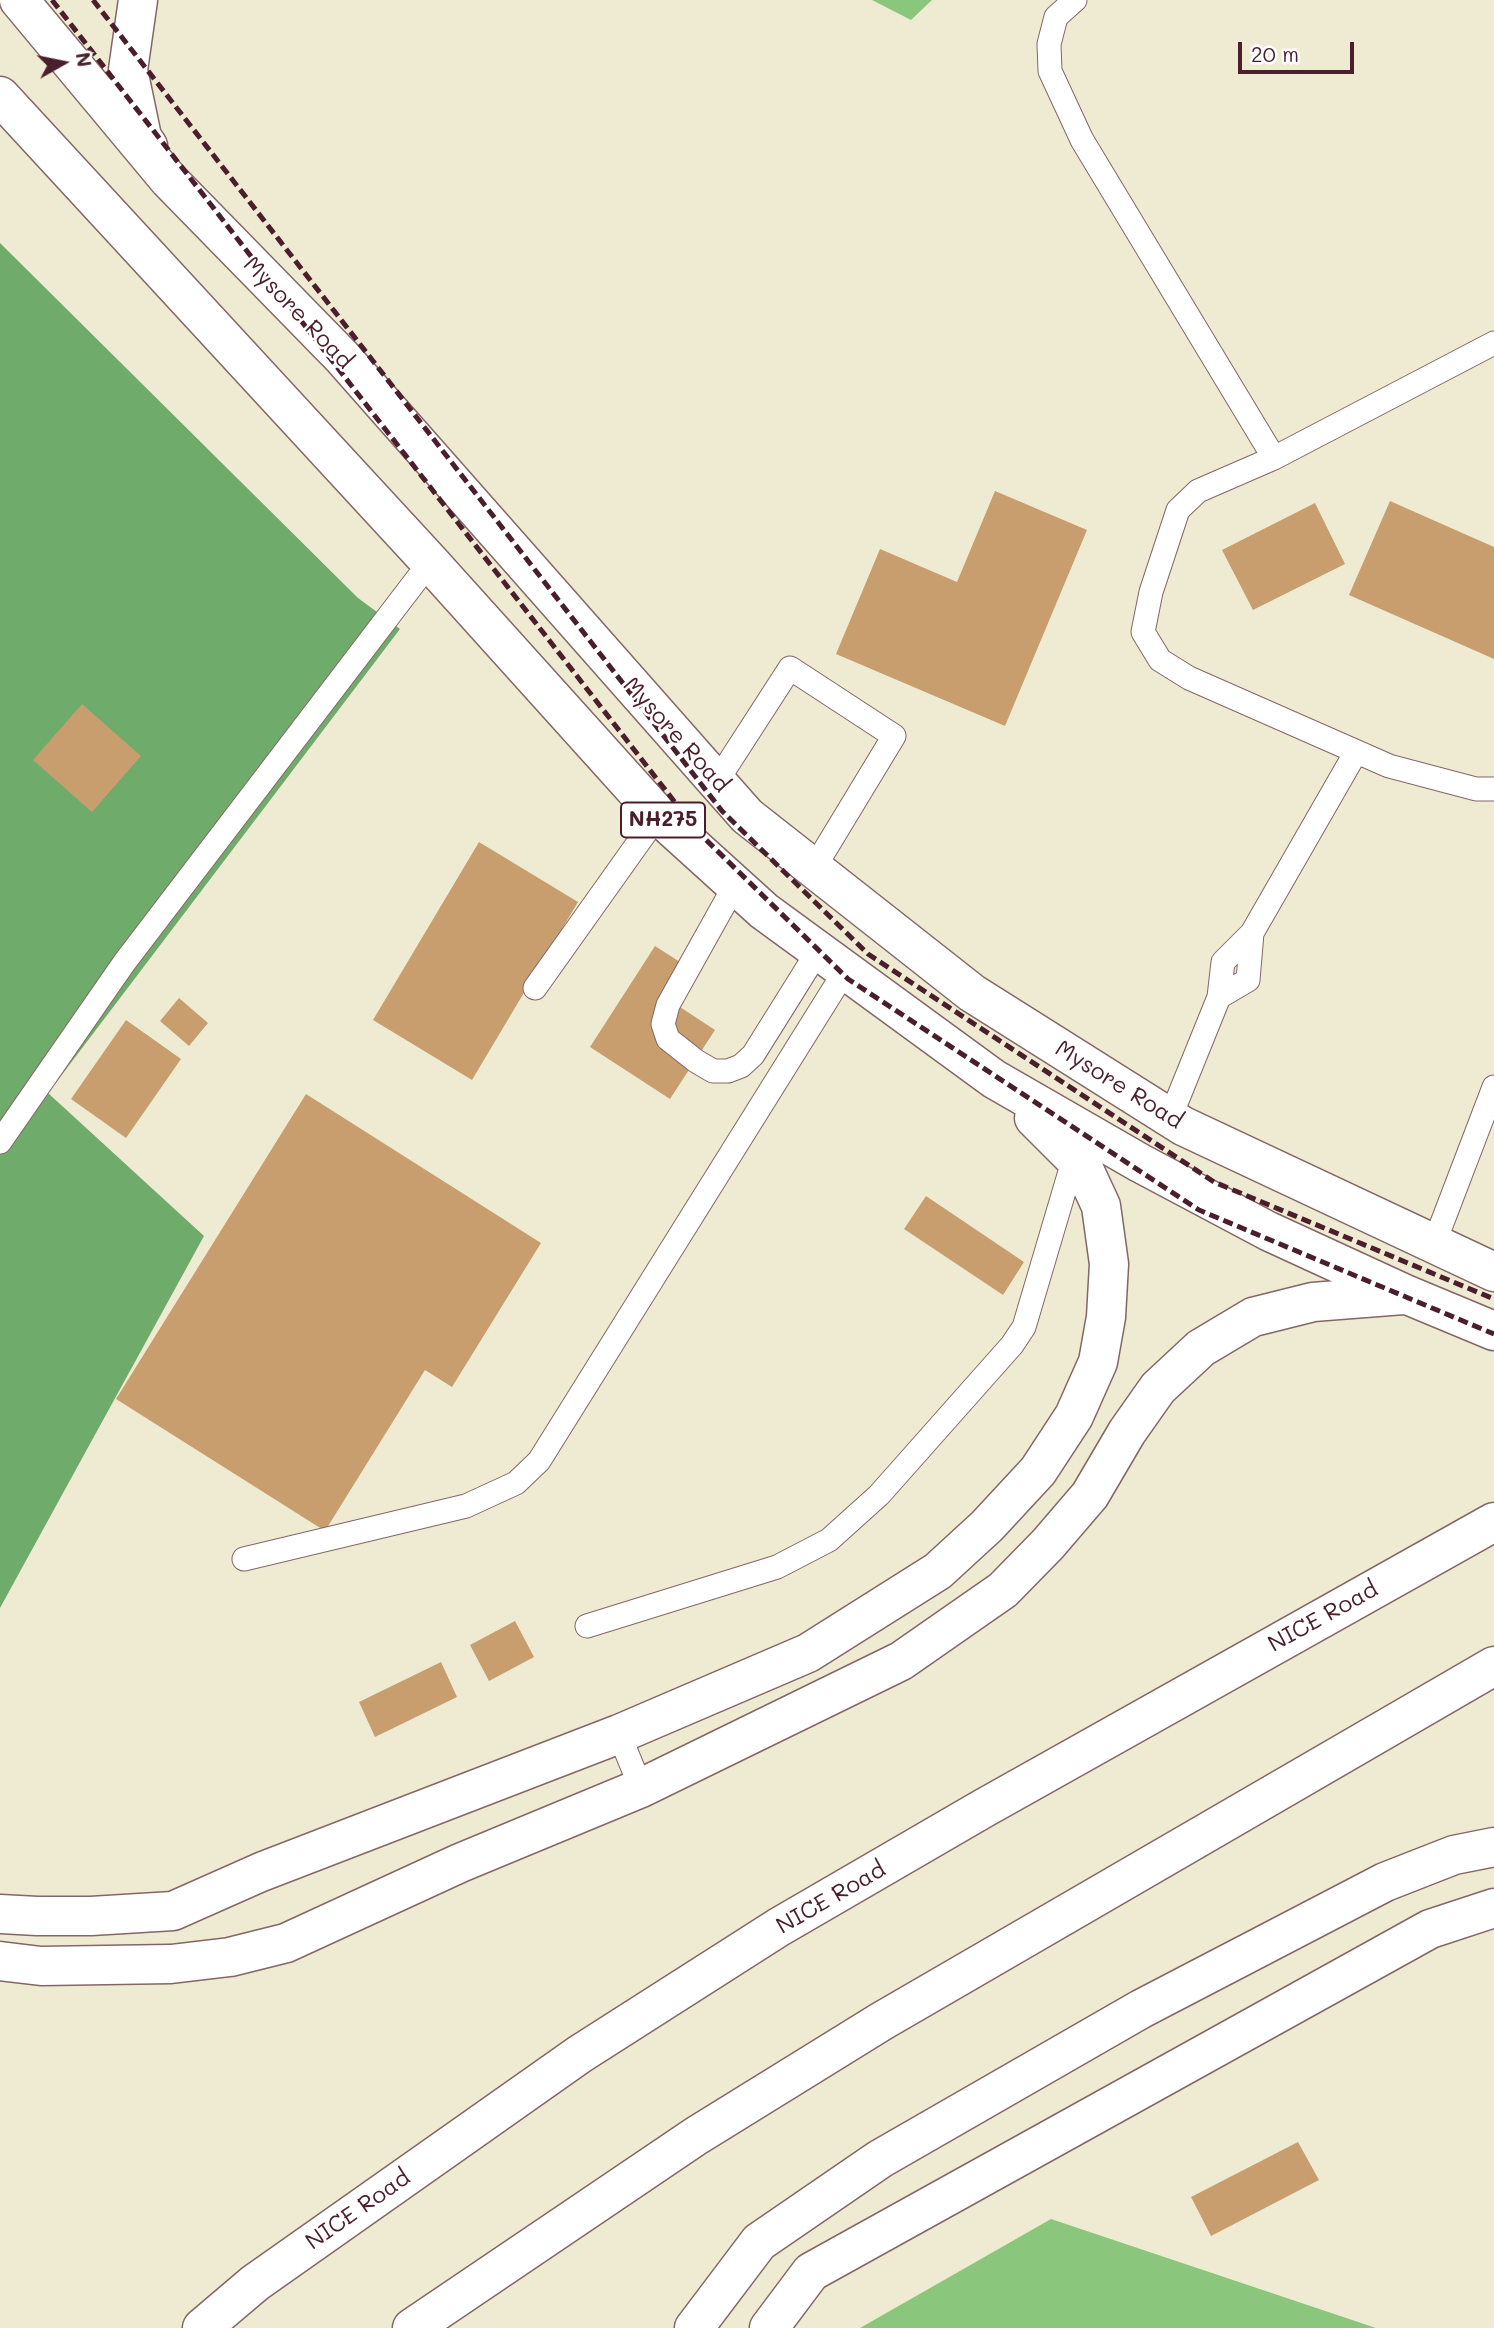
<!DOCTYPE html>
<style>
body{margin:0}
#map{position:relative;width:1494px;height:2328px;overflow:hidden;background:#efebd3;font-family:Mali,sans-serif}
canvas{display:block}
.north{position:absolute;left:28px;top:28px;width:70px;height:70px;-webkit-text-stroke:5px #fff;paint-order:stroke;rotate:81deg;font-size:19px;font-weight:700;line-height:28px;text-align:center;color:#4a1f2b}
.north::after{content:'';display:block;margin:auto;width:24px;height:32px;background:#4a1f2b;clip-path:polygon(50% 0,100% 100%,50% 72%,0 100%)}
.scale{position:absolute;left:1238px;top:42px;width:116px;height:32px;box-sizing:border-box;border:4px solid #4a1f2b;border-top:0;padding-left:9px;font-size:21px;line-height:24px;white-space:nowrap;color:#4a1f2b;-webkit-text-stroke:5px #fff;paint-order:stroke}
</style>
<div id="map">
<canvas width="1494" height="2328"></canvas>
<div class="north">N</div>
<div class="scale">20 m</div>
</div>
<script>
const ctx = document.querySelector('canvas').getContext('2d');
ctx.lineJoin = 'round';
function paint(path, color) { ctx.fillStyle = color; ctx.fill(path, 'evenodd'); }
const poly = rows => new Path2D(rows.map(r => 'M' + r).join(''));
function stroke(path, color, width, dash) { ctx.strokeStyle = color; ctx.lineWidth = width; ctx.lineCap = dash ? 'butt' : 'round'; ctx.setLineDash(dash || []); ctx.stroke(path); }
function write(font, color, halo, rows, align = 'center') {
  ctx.font = font + ' Mali,sans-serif'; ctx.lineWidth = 5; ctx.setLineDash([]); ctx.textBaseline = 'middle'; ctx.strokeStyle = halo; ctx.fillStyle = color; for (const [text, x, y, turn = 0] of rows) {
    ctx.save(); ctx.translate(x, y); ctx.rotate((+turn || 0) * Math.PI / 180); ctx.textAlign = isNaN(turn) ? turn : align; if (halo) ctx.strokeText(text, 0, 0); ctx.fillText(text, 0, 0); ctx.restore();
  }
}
paint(poly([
 [872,0,932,0,911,20],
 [1051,2219,1376,2328,860,2328]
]), '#8ac67b');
paint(poly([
 [0,243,358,598,400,629,48,1093,204,1236,0,1608]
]), '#6fab6b');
paint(poly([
 [995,491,1087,530,1005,726,836,654,880,549,957,582],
 [1390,501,1494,547,1494,659,1349,595],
 [1315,503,1345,564,1253,610,1222,550],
 [82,704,141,756,92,812,33,760],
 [479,842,578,902,472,1080,373,1020],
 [655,946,694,971,674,1003,715,1030,670,1099,590,1047],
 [179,998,208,1023,189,1046,160,1021],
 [126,1020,181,1059,126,1138,71,1099],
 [306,1094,541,1243,452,1387,425,1370,325,1531,116,1399],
 [926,1196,1024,1262,1003,1295,904,1229],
 [515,1621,534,1657,489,1681,470,1645],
 [441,1662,457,1697,375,1737,359,1702],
 [1298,2142,1319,2180,1211,2236,1191,2197]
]), '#c89e6f');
const lane = poly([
 [1075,0,1056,17,1049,44,1050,71,1082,140,1274,458,1494,343],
 [1274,458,1198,491,1178,510,1151,592,1143,632,1160,660,1189,678,1389,766,1476,789,1494,789],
 [717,781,790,668,894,736,814,868],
 [735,885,668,1005,663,1024,668,1039,696,1061,713,1071,728,1071,741,1066,753,1055,818,951],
 [1252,933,1356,752],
 [1252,933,1248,980,1219,997,1223,962,1252,933],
 [535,988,658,815],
 [1170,1118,1219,997],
 [0,1142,124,963,430,562],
 [1434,1244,1494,1087],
 [244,1559,466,1506,516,1483,539,1461,845,971],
 [587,1626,777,1567,829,1540,879,1495,1012,1345,1024,1327,1074,1158],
 [619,1734,641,1788]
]);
const highway = poly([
 [19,0,169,180,342,357,747,816,972,993,1183,1126,1494,1272],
 [138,0,128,70,142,137,148,146],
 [0,96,430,562,658,815,764,911,994,1079,1140,1163,1268,1231,1405,1294,1494,1331],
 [0,1914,37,1916,91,1916,173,1911,261,1872,619,1734,808,1653,938,1571,987,1526,1038,1471,1074,1416,1098,1362,1106,1317,1109,1264,1101,1206,1083,1167,1034,1118],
 [0,1961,41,1966,171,1964,230,1957,286,1943,460,1863,641,1788,901,1661,1003,1590,1048,1544,1090,1495,1127,1432,1158,1388,1201,1348,1253,1317,1313,1302,1403,1295],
 [202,2328,255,2283,580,2054,779,1927,984,1808,1494,1522],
 [412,2328,696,2136,882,2021,1494,1666],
 [694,2328,759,2242,880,2159,1141,2009,1385,1882,1454,1855,1494,1847],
 [769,2328,811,2272,1430,1929,1494,1908]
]);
stroke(lane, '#846666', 25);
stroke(highway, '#846666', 41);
stroke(lane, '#fff', 23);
stroke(highway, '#fff', 38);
stroke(poly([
 [52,0,698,832,848,979,1199,1210,1494,1334],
 [93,0,722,811,868,954,1214,1182,1494,1299]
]), '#4a1f2b', 5, [10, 5]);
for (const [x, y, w] of [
 [663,820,84]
]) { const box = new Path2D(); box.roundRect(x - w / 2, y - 17.5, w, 35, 5); ctx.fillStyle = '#fff'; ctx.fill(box); stroke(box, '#4a1f2b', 2); }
write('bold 21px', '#4a1f2b', null, [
 ["NH275",663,820]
]);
write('23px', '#4a1f2b', '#fff', [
 ["Mysore Road",298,313,46],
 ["Mysore Road",676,735,48],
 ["Mysore Road",1119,1085,32],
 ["NICE Road",1323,1617,-29],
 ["NICE Road",831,1898,-30],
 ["NICE Road",358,2210,-35]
]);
</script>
